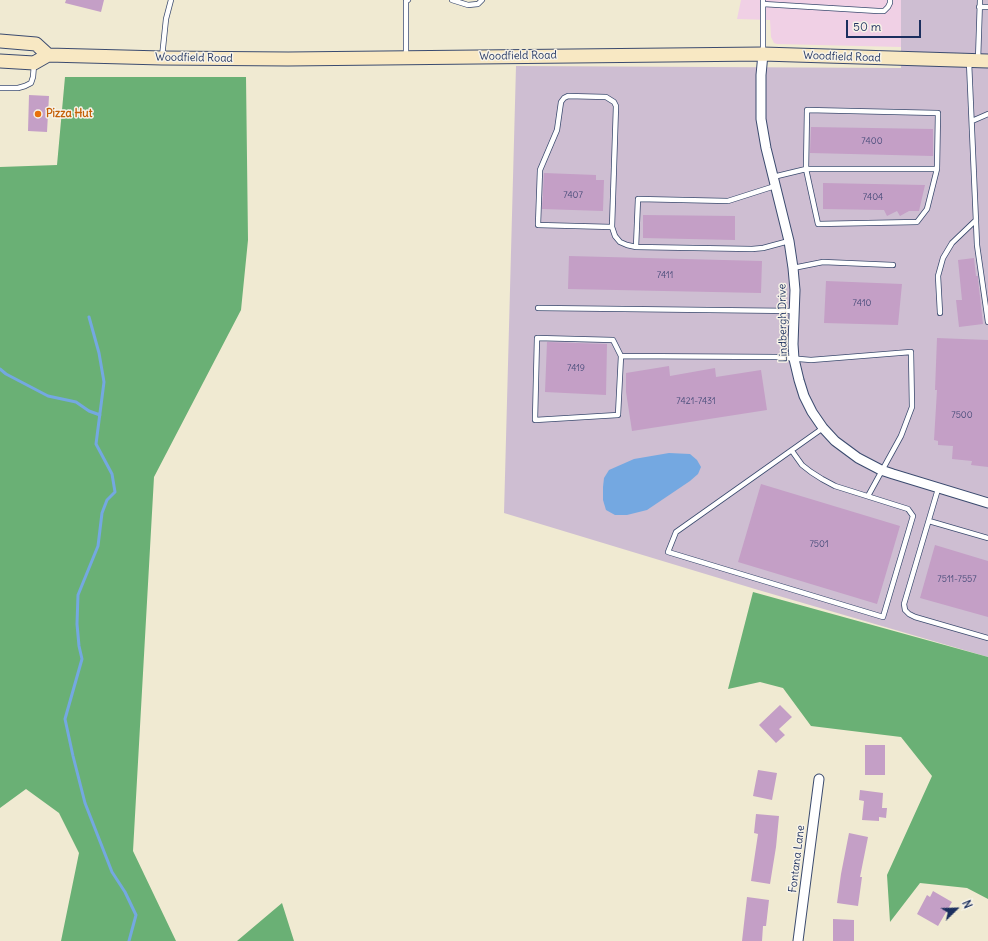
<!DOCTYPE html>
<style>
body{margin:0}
#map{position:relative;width:988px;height:941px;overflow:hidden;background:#f0ead2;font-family:Delius,sans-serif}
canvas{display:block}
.north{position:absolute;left:936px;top:889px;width:40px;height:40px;-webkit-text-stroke:3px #f7f3e8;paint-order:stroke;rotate:67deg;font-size:11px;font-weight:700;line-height:16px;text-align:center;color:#1b2f5e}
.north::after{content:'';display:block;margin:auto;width:14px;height:18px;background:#1b2f5e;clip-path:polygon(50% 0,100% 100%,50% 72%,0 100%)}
.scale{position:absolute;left:846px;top:20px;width:75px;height:18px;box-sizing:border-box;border:2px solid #1b2f5e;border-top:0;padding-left:5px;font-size:12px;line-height:14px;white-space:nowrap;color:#1b2f5e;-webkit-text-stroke:3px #f7f3e8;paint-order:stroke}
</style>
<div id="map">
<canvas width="988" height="941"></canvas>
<div class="north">N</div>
<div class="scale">50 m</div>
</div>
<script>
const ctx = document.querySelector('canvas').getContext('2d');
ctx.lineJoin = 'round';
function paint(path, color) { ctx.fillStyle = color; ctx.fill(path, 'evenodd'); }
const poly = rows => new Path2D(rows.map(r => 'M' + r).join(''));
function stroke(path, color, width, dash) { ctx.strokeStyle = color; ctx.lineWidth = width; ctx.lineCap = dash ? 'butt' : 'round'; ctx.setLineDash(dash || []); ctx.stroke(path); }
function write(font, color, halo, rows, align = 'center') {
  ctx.font = font + ' Delius,sans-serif'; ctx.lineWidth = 3; ctx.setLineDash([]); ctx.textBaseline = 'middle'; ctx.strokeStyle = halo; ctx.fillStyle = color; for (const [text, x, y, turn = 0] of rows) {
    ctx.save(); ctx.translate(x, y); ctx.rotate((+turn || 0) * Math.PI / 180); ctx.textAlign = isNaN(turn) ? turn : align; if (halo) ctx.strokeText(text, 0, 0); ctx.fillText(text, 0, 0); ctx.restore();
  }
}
paint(poly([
 [741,0,901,0,901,47,777,44,774,43,771,37,770,20,737,19]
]), '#f0d0e5');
paint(poly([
 [901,0,988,0,988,657,755,589,504,513,516,66,901,68]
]), '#cebed2');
paint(poly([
 [65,77,246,77,248,240,241,310,154,477,133,851,176,941,61,941,79,853,59,813,26,789,0,808,0,167,57,165],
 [753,592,988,657,988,899,967,888,920,883,890,922,887,875,932,776,901,737,811,726,783,688,760,682,728,689],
 [282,903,294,941,237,941]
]), '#6ab075');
paint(poly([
 [669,453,690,454,697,460,701,467,698,474,690,481,647,510,627,515,615,515,606,510,603,500,603,487,604,478,609,470,634,459]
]), '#74a8e1');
stroke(poly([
 [89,317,99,353,104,382,96,444,112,474,115,492,107,500,102,513,98,546,78,595,77,624,79,646,82,659,65,719,73,756,85,803,112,872,125,892,136,915,129,941],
 [0,369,6,374,48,396,76,402,89,411,100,415]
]), '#74a8e1', 3);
paint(poly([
 [66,0,104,0,101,12,65,3],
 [29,95,49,96,47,132,28,131],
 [811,127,933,129,933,156,810,153],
 [544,173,596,175,596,180,604,180,603,211,542,209],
 [823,183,925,185,919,211,909,211,900,216,897,211,887,216,884,210,823,209],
 [643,215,735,216,735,240,643,238],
 [569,256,762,261,761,293,568,289],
 [974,258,976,276,978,276,978,279,983,324,959,327,956,300,962,300,958,260],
 [826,281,902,284,898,325,824,323],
 [937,338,988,340,988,467,971,465,972,461,952,459,953,446,938,445,938,441,934,440,937,390,935,390],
 [547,342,607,344,606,395,545,392],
 [669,366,670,376,715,368,716,377,761,370,767,410,632,431,626,392,626,373],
 [761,484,900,526,877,604,738,562],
 [935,545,988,561,988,617,920,598],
 [780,705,792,717,779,729,785,735,776,743,759,725],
 [865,745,885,745,885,775,865,775],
 [758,770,777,773,772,800,753,796],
 [860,790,883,793,882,808,887,808,886,818,879,817,879,821,862,820,864,801,859,800],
 [756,814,779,816,776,847,770,884,751,881,758,834,754,833],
 [849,833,868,837,860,877,862,877,858,906,837,903,841,874],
 [933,891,952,902,938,926,917,914,927,895,930,897],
 [747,897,769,900,766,926,763,926,762,941,742,941],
 [833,919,854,920,854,941,833,941]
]), '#c49fc6');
const lane = poly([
 [452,0,468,5,478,4,482,0],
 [763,4,878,11,884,11,888,7,890,3,890,0],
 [979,7,988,7],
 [763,52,763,0],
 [406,56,406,1,408,0],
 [162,57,166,19,171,0],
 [978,60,980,0],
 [969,62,977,245,988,322],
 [0,88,18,88,25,86,31,83,33,77,34,65],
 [807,110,938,113,937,169,927,209,917,222,818,224,806,169,807,110],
 [972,121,988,114],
 [773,177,806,169,937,169],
 [775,186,728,201,638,199,636,247,752,249,763,248,789,241],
 [612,227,538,225,540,170,557,130,561,102,564,98,568,96,606,97,614,102,616,106,612,227,615,236,620,242,627,245,636,247],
 [793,268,823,262,893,265],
 [538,308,794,311],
 [940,313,938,276,943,258,952,243,976,220],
 [621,356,613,340,537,338,535,420,618,415,621,356,776,357,811,360,911,352,912,407,901,436,868,496],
 [792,451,802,465,811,472,822,479,835,486,908,509,913,516,883,617,668,552,676,532,823,428],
 [938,489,904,604,905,610,909,614,915,617,988,638],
 [929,521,988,538]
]);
const street = poly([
 [763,54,761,75,761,119,766,148,789,241,793,268,795,290,793,344,794,359,799,380,804,396,812,412,823,428,835,441,858,458,881,470,893,474,988,503],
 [798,941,819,779]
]);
const secondary = poly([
 [0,41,36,44,48,55],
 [0,61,34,63,48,55,162,58,288,59,763,54,988,61]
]);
stroke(lane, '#3b4b6f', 6);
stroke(street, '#3b4b6f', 11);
stroke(secondary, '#3b4b6f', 15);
stroke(lane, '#fff', 4.5);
stroke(street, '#fff', 9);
stroke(secondary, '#f8e8c3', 13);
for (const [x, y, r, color] of [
 [38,114,4,"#e8710a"]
]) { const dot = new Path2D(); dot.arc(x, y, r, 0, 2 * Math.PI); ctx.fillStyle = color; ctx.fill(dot); stroke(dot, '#f7f3e8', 1.5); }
write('9px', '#454b78', null, [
 ["7400",872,141],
 ["7407",573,195],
 ["7404",873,197],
 ["7411",665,275],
 ["7410",862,303],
 ["7419",576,368],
 ["7421-7431",696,401],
 ["7500",962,415],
 ["7501",819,544],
 ["7511-7557",957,579]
]);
write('11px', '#1b2f5e', '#f7f3e8', [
 ["Woodfield Road",518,56,-1],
 ["Woodfield Road",842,57,2],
 ["Woodfield Road",194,58,1],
 ["Lindbergh Drive",783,323,-91],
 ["Fontana Lane",797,859,-83]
]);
write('bold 11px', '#c56008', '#f7f3e8', [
 ["Pizza Hut",46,114]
], 'left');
</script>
